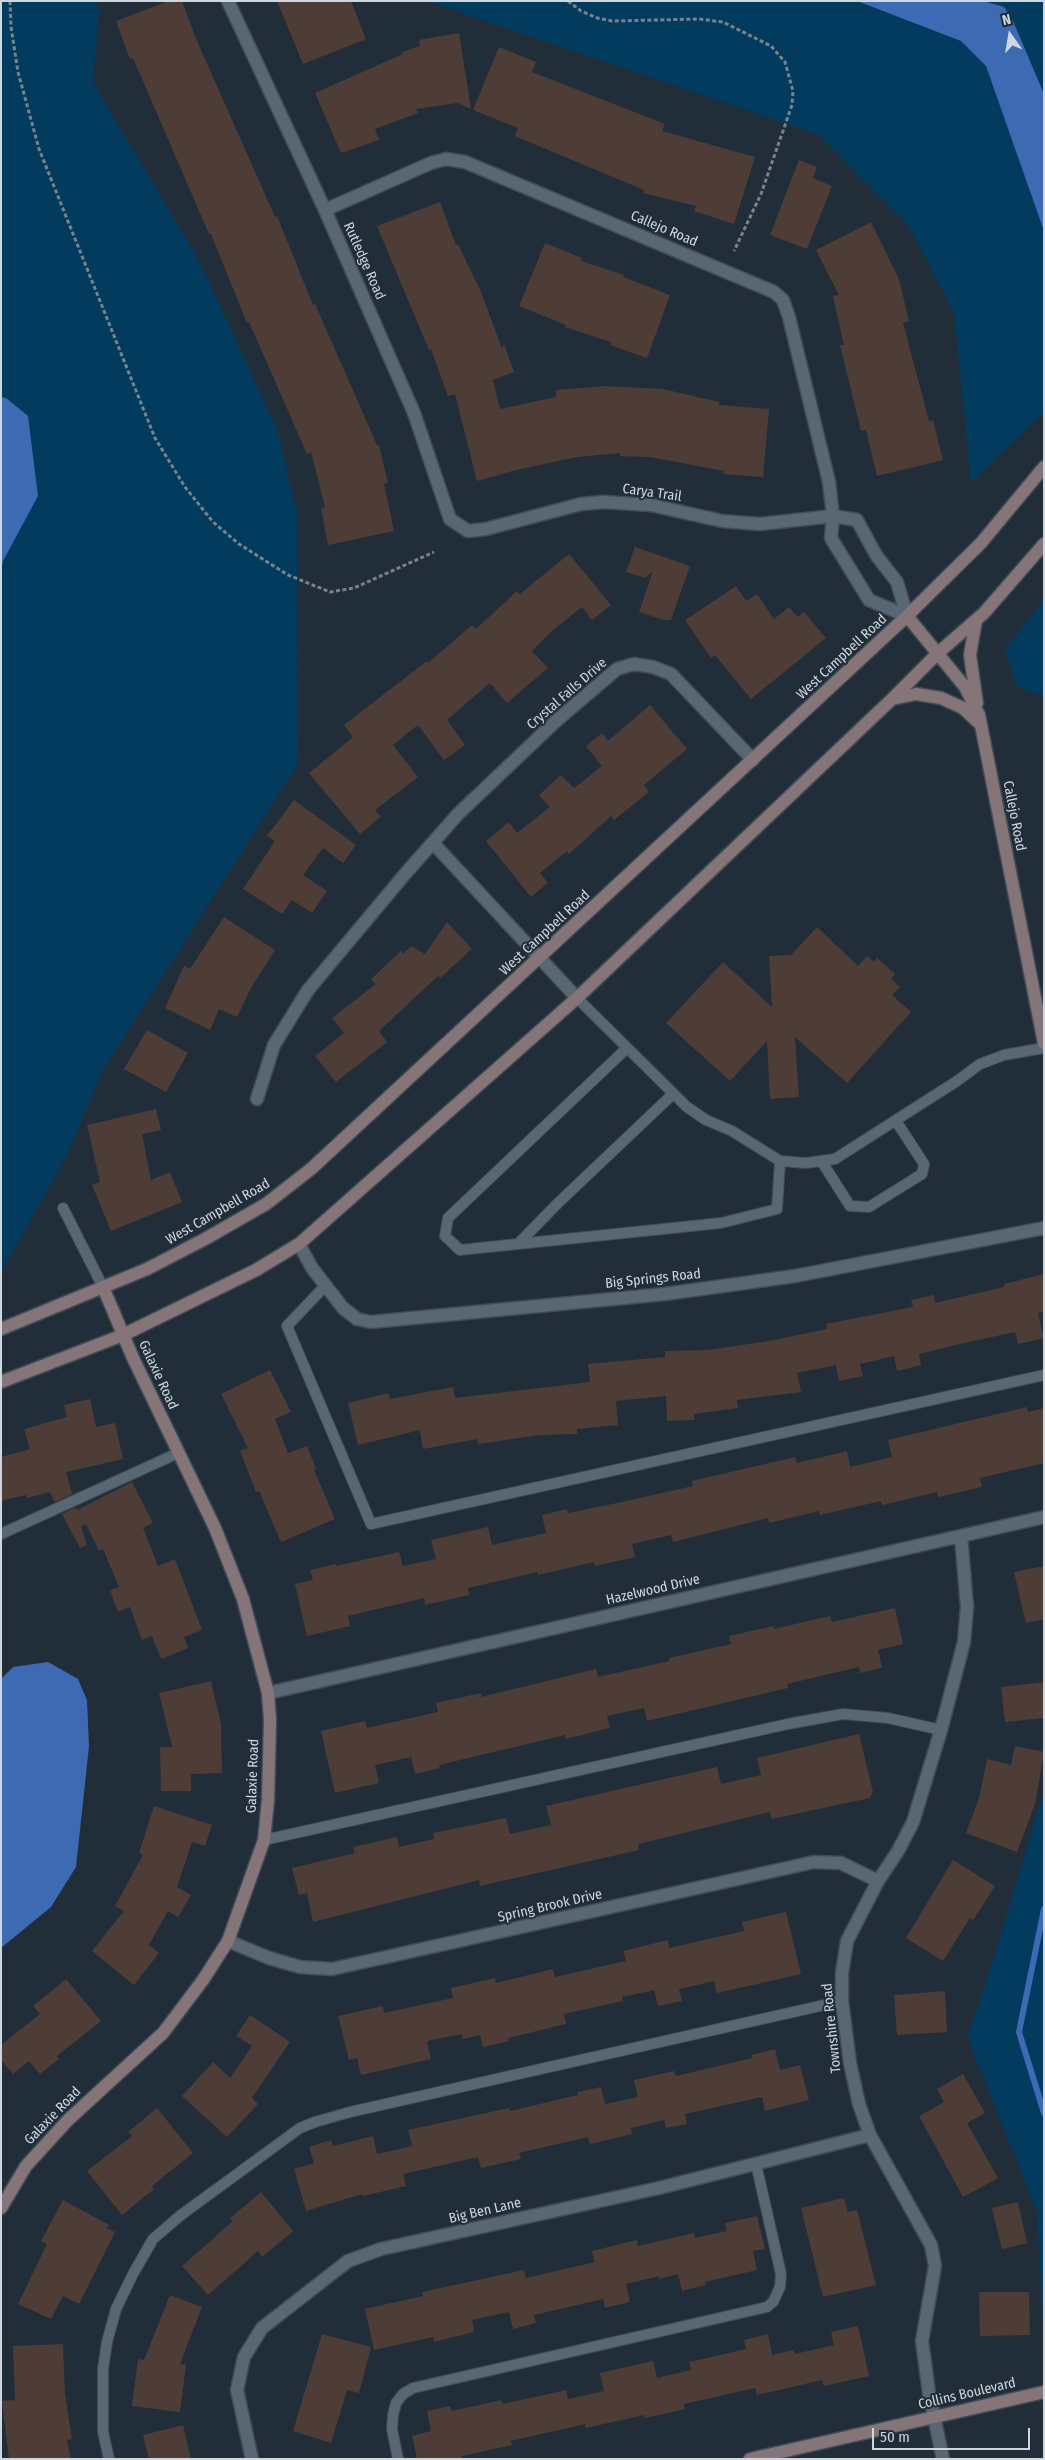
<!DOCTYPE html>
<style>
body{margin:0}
#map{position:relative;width:1045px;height:2460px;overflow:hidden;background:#212e39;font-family:"Fira Sans Condensed",sans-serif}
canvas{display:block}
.frame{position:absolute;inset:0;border:2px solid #cfd7de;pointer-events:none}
.north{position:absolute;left:985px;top:10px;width:50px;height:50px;-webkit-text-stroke:4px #212e39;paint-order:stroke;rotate:347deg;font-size:14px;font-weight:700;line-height:20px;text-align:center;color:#cfd7de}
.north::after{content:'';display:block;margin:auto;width:18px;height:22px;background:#cfd7de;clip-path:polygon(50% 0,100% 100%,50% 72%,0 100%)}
.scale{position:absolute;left:872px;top:2428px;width:158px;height:22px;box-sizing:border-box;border:2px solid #cfd7de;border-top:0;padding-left:6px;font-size:15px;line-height:18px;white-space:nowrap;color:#cfd7de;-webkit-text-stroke:4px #212e39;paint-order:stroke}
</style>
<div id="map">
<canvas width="1045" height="2460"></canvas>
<div class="frame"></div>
<div class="north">N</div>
<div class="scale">50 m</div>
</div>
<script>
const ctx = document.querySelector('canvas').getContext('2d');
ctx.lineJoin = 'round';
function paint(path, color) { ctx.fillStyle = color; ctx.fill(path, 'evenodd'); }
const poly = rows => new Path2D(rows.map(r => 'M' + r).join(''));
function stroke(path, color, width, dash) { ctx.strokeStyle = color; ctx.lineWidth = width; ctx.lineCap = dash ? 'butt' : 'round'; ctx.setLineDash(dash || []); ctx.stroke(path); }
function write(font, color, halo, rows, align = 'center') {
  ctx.font = font + ' "Fira Sans Condensed",sans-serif'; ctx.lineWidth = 4; ctx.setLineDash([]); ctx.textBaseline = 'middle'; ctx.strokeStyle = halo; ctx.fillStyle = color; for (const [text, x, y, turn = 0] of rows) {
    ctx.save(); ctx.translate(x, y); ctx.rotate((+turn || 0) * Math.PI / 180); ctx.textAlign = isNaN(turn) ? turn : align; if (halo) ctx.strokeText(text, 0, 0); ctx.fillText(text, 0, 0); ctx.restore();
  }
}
paint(poly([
 [1,1,97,1,99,8,93,82,200,262,278,431,297,513,298,764,103,1070,67,1155,1,1273],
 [427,1,1044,1,1044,412,971,483,954,313,909,226,819,135],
 [1044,600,1044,696,1017,687,1005,649],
 [1044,1791,1044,2343,1037,2211,967,2036,983,1993]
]), '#023b5d');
paint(poly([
 [857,1,983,1,1004,7,1013,21,1044,94,1044,231,986,66,961,41],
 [1,397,6,398,28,416,38,496,3,561,1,572],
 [48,1662,78,1679,87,1700,89,1746,76,1867,51,1907,1,1948,1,1679,13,1667]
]), '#3e69b3');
stroke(poly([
 [1044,1909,1019,2032,1044,2113]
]), '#3e69b3', 6);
paint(poly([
 [169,1,182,1,197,41,256,174,275,217,277,216,313,305,315,304,377,445,379,445,388,483,384,484,394,531,328,545,321,508,325,507,311,452,307,454,249,322,247,323,211,234,209,234,133,58,130,59,116,21],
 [277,1,351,1,366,39,303,64],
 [459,33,471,109,457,103,416,109,418,113,375,129,379,140,341,153,315,93,403,54,402,52,420,46,419,40],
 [499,47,536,62,532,72,665,124,662,131,755,157,734,224,694,211,696,206,643,193,644,190,515,136,518,128,473,110],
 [799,160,817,167,813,178,832,186,807,249,770,235],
 [440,202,456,245,458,244,481,292,502,349,504,344,514,372,493,380,500,409,556,397,556,390,604,386,663,389,719,402,719,405,769,409,763,477,723,474,724,471,650,457,620,456,620,453,577,457,516,470,477,481,455,394,448,396,431,349,429,350,377,226],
 [871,222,899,279,909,321,903,323,929,421,933,420,943,460,877,476,866,430,861,431,840,345,844,345,833,296,839,295,816,250],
 [545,243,582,258,581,261,624,275,623,277,670,295,647,358,610,345,611,342,565,327,566,325,519,306],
 [635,547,690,566,671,620,664,620,639,612,653,571,645,578,626,572],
 [569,554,611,605,592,620,582,607,553,630,532,651,548,668,507,703,490,683,447,720,465,745,444,760,418,725,393,745,418,777,375,810,381,817,360,834,309,773,353,737,344,725,427,661,428,663,472,625,476,629,517,591,520,594],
 [736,586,746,601,757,594,774,619,789,607,798,617,804,612,826,638,751,699,715,655,711,658,685,620],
 [650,705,687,749,644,785,649,792,614,820,611,816,569,854,567,851,540,873,548,883,531,897,486,841,509,822,517,833,550,807,539,795,561,775,574,788,602,766,586,746,602,733,608,741],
 [294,800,356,845,343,863,323,848,303,875,327,891,312,913,292,900,282,914,243,889,275,841,267,836],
 [224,917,275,950,251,988,237,1017,219,1009,210,1030,165,1008,184,966,190,969],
 [447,922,472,949,440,978,438,976,379,1031,387,1042,336,1082,315,1056,344,1033,332,1018,376,984,371,979,401,951,403,954,411,946,425,954],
 [817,927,858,966,867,956,874,962,877,958,895,974,891,979,900,987,892,995,911,1012,847,1083,795,1037,799,1097,770,1099,767,1041,730,1081,666,1023,723,962,772,1007,769,956,791,955],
 [147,1030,188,1053,166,1092,124,1069],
 [156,1109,161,1130,142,1134,151,1180,170,1172,182,1202,111,1231,92,1185,100,1182,87,1125],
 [1044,1274,1044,1312,1038,1313,1044,1338,1018,1344,1015,1332,955,1345,919,1354,921,1365,897,1371,894,1356,860,1364,863,1376,839,1381,836,1365,797,1373,801,1392,737,1400,738,1408,694,1414,694,1420,667,1421,666,1396,616,1401,618,1425,577,1429,577,1434,540,1435,478,1444,477,1439,423,1449,420,1430,358,1445,348,1403,388,1393,390,1399,453,1387,455,1398,590,1382,588,1364,665,1357,665,1351,708,1350,769,1341,827,1329,826,1324,913,1307,911,1300,934,1295,935,1303,1004,1287,1004,1284],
 [270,1370,291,1412,275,1419,288,1453,307,1446,316,1469,314,1470,335,1519,281,1542,259,1491,256,1492,240,1451,248,1448,221,1394],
 [90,1399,96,1427,115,1423,123,1459,66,1472,72,1494,55,1502,50,1492,27,1498,26,1495,1,1501,1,1457,30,1449,24,1429,67,1417,64,1405],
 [1027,1407,1028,1412,1044,1408,1044,1463,980,1478,982,1487,938,1497,937,1492,882,1505,881,1501,820,1515,819,1511,769,1523,768,1518,673,1542,671,1535,632,1544,635,1557,595,1566,594,1562,538,1575,537,1572,468,1588,469,1595,425,1605,424,1598,348,1616,350,1626,307,1636,295,1584,313,1580,310,1570,336,1564,336,1566,399,1552,403,1566,436,1559,431,1540,488,1527,492,1545,546,1533,542,1515,567,1509,568,1513,622,1502,693,1486,692,1481,795,1457,797,1463,847,1451,850,1467,892,1457,888,1440],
 [132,1482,153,1523,143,1528,158,1566,175,1559,202,1630,184,1637,188,1648,161,1659,152,1636,142,1640,130,1607,118,1612,110,1590,119,1587,103,1549,99,1551,86,1524,81,1527,87,1545,80,1548,62,1514,76,1507,77,1510],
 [1044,1566,1044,1619,1026,1623,1014,1572],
 [895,1608,903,1644,878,1650,882,1668,860,1673,859,1667,787,1684,788,1688,647,1721,644,1708,607,1716,610,1728,566,1739,565,1735,439,1765,440,1768,415,1774,411,1757,375,1765,379,1783,335,1793,321,1731,365,1721,367,1728,438,1712,436,1703,481,1693,481,1697,596,1669,598,1677,669,1661,669,1658,731,1644,729,1636,774,1626,774,1629,830,1616,832,1622],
 [211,1681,221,1724,222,1773,191,1774,191,1791,161,1791,160,1747,172,1747,159,1693],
 [1044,1682,1044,1718,1005,1722,1001,1687],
 [859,1734,873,1792,870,1798,772,1819,770,1812,638,1844,639,1850,480,1886,479,1880,313,1922,307,1893,299,1895,292,1868,355,1853,353,1847,397,1837,399,1847,434,1839,433,1833,506,1818,510,1834,551,1825,546,1806,717,1767,721,1784,761,1775,757,1758],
 [1015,1746,1044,1752,1035,1804,1017,1852,966,1833,979,1798,987,1759,1011,1765],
 [154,1806,212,1825,205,1846,192,1842,177,1887,191,1895,178,1917,168,1911,149,1945,159,1953,134,1985,92,1951,124,1911,115,1906,143,1855,139,1853],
 [953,1860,995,1886,973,1920,970,1918,943,1961,906,1938],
 [786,1912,801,1974,717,1993,714,1981,679,1989,682,2001,658,2006,654,1990,622,1997,623,2001,564,2014,566,2024,508,2038,509,2041,483,2047,480,2035,463,2039,462,2034,427,2041,431,2059,361,2075,357,2058,349,2060,338,2016,383,2006,384,2013,453,1998,451,1988,495,1978,496,1983,553,1969,555,1977,626,1961,623,1951,668,1940,669,1948,744,1931,742,1922],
 [66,1979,101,2021,57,2056,59,2059,40,2074,29,2061,13,2074,1,2060,1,2045,40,2014,33,2006],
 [945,1991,947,2032,897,2035,894,1995],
 [250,2015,290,2042,252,2098,258,2104,227,2137,182,2096,213,2062,230,2078,252,2046,236,2036],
 [775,2049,780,2070,800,2065,809,2100,765,2111,762,2097,685,2114,687,2124,666,2128,664,2120,631,2128,632,2134,590,2144,588,2137,519,2153,521,2159,481,2168,478,2157,403,2174,406,2186,363,2196,362,2194,306,2211,294,2169,314,2163,309,2147,331,2140,333,2146,373,2136,377,2154,412,2146,408,2130,509,2108,510,2111,578,2095,578,2092,601,2087,605,2104,638,2097,634,2080,674,2071,676,2076,752,2058,751,2055],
 [963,2074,985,2113,967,2123,998,2178,963,2197,919,2116,944,2102,937,2089],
 [157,2108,193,2153,152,2186,154,2189,122,2215,87,2171,132,2136,128,2132],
 [261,2192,293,2231,262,2257,258,2251,208,2295,182,2266,233,2221,230,2218],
 [844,2198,848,2212,857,2210,876,2285,823,2297,801,2208],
 [63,2200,109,2225,106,2228,115,2232,79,2304,63,2296,51,2319,18,2304,47,2244,41,2241],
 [1018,2202,1027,2243,1002,2249,992,2208],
 [757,2216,765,2249,753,2251,757,2270,705,2282,706,2285,682,2291,678,2274,659,2279,659,2276,626,2284,630,2302,605,2308,603,2299,534,2315,536,2323,513,2329,509,2312,472,2320,474,2332,434,2342,433,2337,374,2350,365,2309,423,2296,422,2292,524,2270,526,2278,595,2262,592,2251,637,2240,638,2246,694,2233,695,2238,727,2231,725,2223],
 [979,2292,1029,2292,1030,2335,980,2336],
 [170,2295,202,2307,180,2364,186,2365,180,2412,132,2406,138,2359,144,2360],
 [858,2326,869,2376,824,2386,822,2380,757,2395,755,2388,684,2404,685,2409,645,2418,644,2415,586,2428,585,2424,511,2441,512,2445,462,2456,462,2459,417,2459,412,2436,431,2431,427,2411,450,2406,452,2411,501,2400,503,2404,566,2390,568,2399,604,2391,600,2373,653,2361,657,2378,691,2370,689,2362,746,2349,744,2340,768,2334,772,2355,794,2350,795,2354,834,2345,831,2332],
 [322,2334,371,2347,359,2393,347,2390,331,2443,293,2431],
 [63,2344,65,2394,72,2439,67,2440,71,2459,9,2459,2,2401,15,2400,13,2346],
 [183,2425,191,2459,149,2459,143,2435]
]), '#4d3d36');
const lane = poly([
 [577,998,687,1107,706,1120,732,1131,780,1161,806,1163,835,1159,957,1081,980,1064,1004,1055,1044,1048],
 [627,1048,448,1218,445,1236,460,1250,721,1223,777,1209,780,1161],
 [822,1162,850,1206,869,1207,922,1174,924,1164,896,1121],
 [63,1208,103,1287],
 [518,1244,558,1203,673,1094],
 [325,1286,287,1326,371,1524,1044,1375],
 [1,1534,178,1453],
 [264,1840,788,1724,843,1714,888,1718,941,1730],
 [109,2459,103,2432,103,2369,107,2342,116,2309,133,2274,153,2239,181,2215,300,2128,315,2122,350,2112,842,2001],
 [398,2459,392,2429,393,2415,396,2403,403,2394,413,2388,767,2307,773,2302,780,2287,781,2274,756,2164]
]);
const street = poly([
 [228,1,325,210,414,413,450,519,468,531,486,529,581,504,603,502,651,505,722,521,760,524,833,516,857,520,876,555,897,582,907,616],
 [325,210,431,163,446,159,465,162,774,292,783,300,789,317,829,482,833,516,831,538,869,600,907,616],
 [433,843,577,998],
 [257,1099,274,1045,308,990,405,874,458,814,556,721,617,669,634,664,653,667,671,674,753,760],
 [299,1244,312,1268,343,1308,357,1319,371,1322,665,1294,795,1276,1044,1228],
 [268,1693,1044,1517],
 [228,1941,269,1958,300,1967,332,1969,814,1862,841,1863,878,1881],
 [252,2459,237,2390,244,2357,262,2328,348,2261,381,2249,659,2188,870,2135],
 [943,2459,929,2393,922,2341,935,2266,931,2245,870,2135,859,2104,850,2063,842,2001,842,1973,847,1941,878,1881,898,1851,913,1822,941,1730,964,1642,967,1607,961,1536]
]);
const secondary = poly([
 [907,616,965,687,979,715,1044,1043],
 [976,620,970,655,977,703],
 [892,699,916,694,941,698,963,708,979,723],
 [1,1329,147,1269,205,1239,266,1204,311,1169,907,616,981,543,1044,467],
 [1,1382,123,1335,256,1270,299,1244,577,998,892,699,938,653,984,613,1044,544],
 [1,2208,26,2166,68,2120,163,2033,203,1980,228,1941,264,1840,268,1800,270,1720,268,1693,243,1599,215,1528,133,1358,103,1287],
 [750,2459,1044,2392]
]);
stroke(lane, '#414c55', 12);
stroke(street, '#414c55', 15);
stroke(secondary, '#414c55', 15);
stroke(poly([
 [10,1,11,27,18,72,39,149,155,438,185,487,213,522,239,544,288,575,330,592,354,588,434,552],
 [568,1,581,11,597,18,612,21,699,19,723,22,771,46,785,62,793,91,792,105,761,194,734,251]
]), '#78838c', 3, [4, 2.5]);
stroke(lane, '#586773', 10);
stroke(street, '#586773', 12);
stroke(secondary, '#857478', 12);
write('14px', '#cfd7de', '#212e39', [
 ["Callejo Road",664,229,23],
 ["Rutledge Road",364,261,66],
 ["Carya Trail",652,493,8],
 ["West Campbell Road",842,657,-43],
 ["Crystal Falls Drive",567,694,-41],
 ["Callejo Road",1014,816,79],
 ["West Campbell Road",545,933,-43],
 ["West Campbell Road",218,1212,-30],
 ["Big Springs Road",653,1279,-6],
 ["Galaxie Road",158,1375,65],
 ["Hazelwood Drive",653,1590,-13],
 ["Galaxie Road",253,1776,-88],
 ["Spring Brook Drive",550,1906,-13],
 ["Townshire Road",832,2028,-96],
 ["Galaxie Road",53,2116,-46],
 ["Big Ben Lane",485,2211,-13],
 ["Collins Boulevard",967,2394,-13]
]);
</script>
